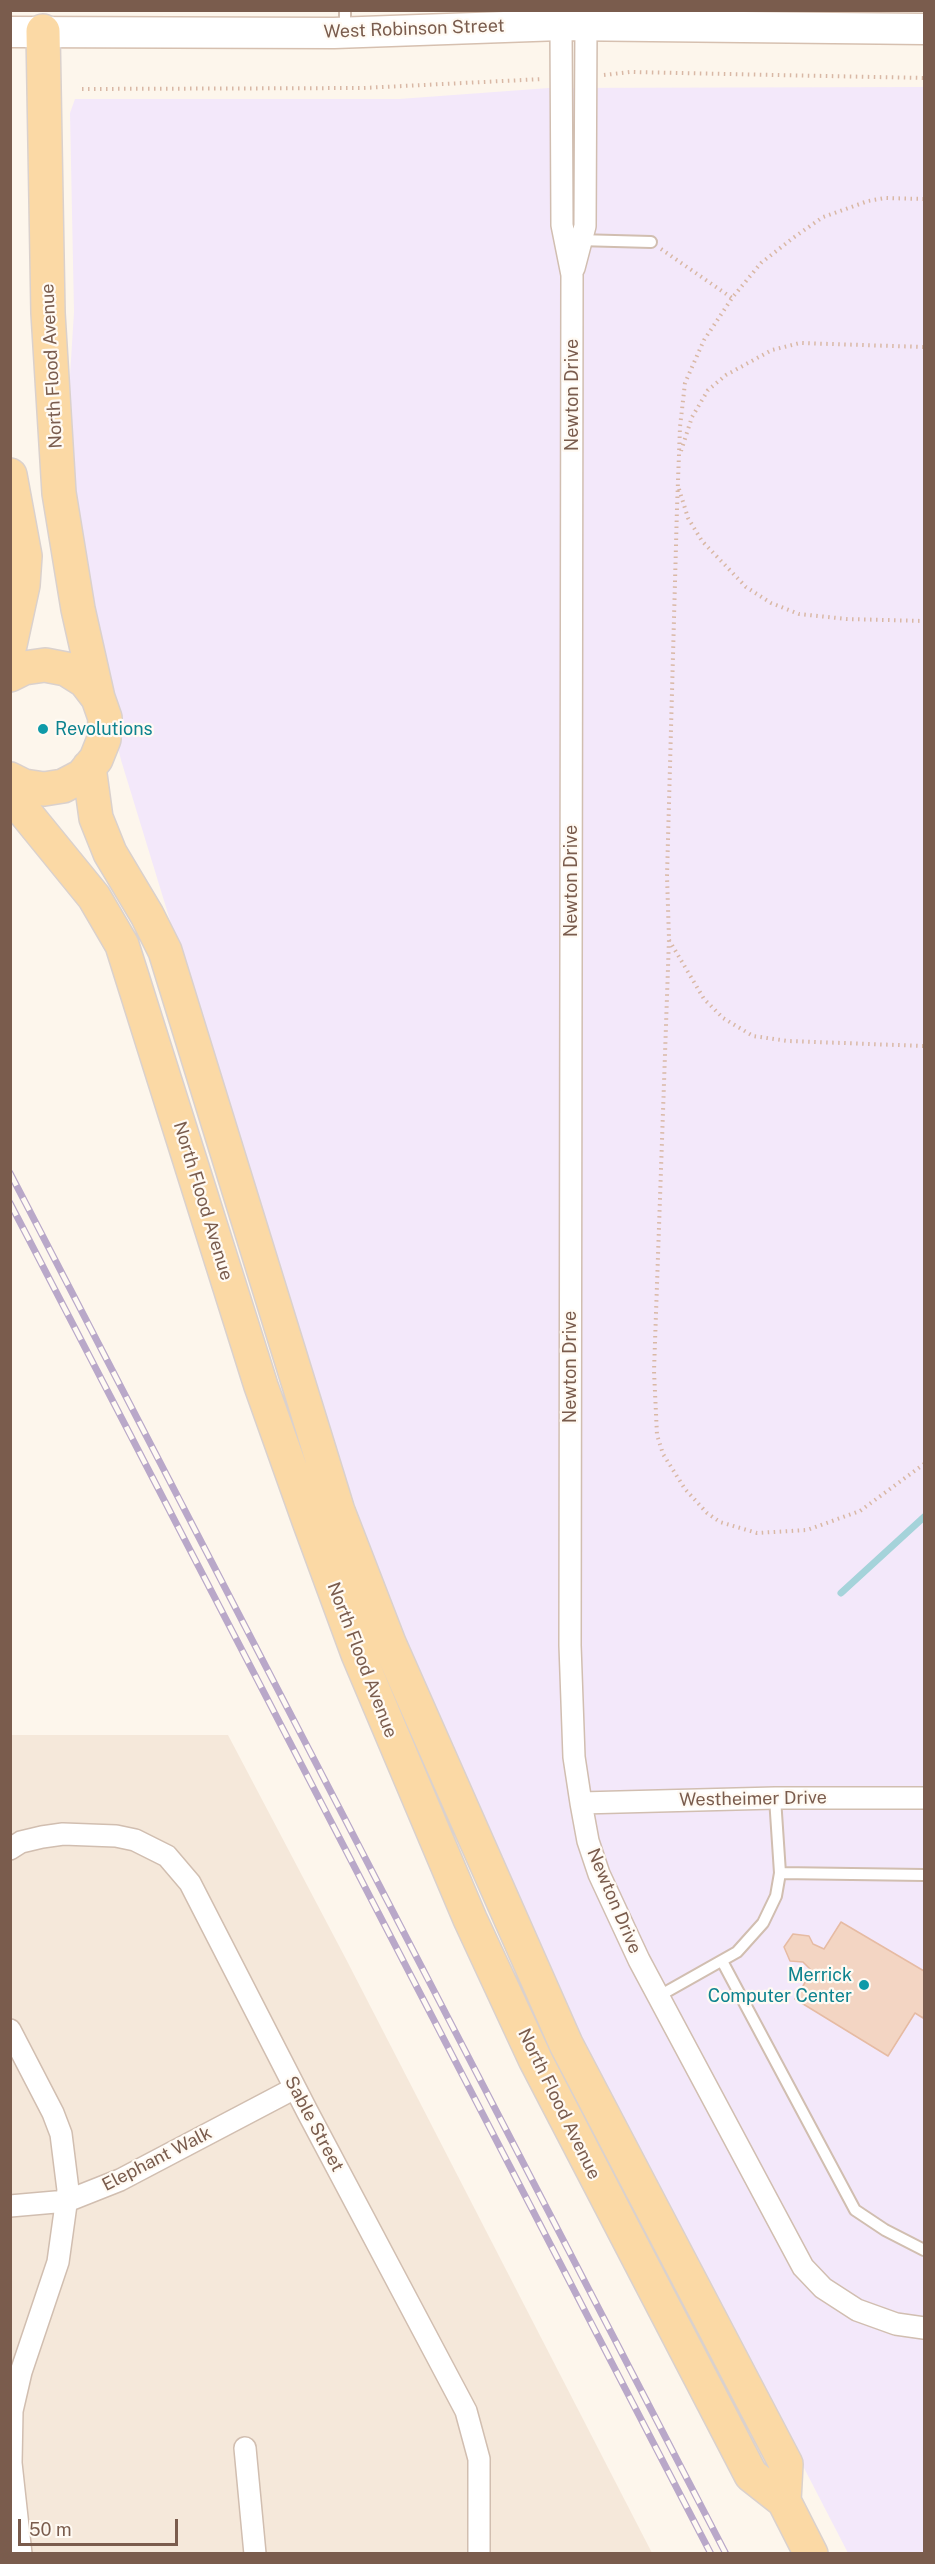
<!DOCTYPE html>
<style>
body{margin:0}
#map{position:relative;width:935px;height:2564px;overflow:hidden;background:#fdf6ec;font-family:"Public Sans",sans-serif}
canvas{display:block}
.frame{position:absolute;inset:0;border:12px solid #7a5c4d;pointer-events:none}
.scale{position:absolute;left:18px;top:2519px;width:160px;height:27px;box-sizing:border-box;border:3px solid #7a5c4d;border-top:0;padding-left:8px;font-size:18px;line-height:21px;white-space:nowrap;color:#7a5c4d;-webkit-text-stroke:4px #fffaf3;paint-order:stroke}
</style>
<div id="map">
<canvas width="935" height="2564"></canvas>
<div class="frame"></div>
<div class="scale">50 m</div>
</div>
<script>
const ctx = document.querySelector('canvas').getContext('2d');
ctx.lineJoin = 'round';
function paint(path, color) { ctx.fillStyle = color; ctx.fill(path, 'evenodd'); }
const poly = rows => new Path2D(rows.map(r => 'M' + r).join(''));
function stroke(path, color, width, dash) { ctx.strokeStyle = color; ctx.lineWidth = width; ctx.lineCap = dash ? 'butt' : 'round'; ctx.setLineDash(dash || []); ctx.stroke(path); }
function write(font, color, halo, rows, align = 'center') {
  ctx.font = font + ' "Public Sans",sans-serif'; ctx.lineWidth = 4.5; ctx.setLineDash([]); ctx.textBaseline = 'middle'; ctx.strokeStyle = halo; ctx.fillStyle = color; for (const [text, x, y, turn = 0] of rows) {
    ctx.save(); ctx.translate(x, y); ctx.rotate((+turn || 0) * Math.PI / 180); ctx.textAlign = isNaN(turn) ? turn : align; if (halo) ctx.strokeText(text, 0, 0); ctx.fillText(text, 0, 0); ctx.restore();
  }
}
paint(poly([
 [10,1735,228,1735,347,1961,652,2553,11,2553]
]), '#f5e8da');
paint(poly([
 [924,87,924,2553,848,2553,567,2010,446,1745,363,1527,309,1375,121,760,102,683,83,590,68,407,74,312,70,113,75,99,399,99,549,88]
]), '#f3e8fa');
stroke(poly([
 [841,1593,924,1517]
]), '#a5d3da', 7);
const building = poly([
 [841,1922,924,1971,924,2015,923,2018,915,2013,888,2056,795,1999,812,1971,803,1962,790,1961,784,1947,793,1934,809,1936,813,1944,824,1949,841,1922]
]);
paint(building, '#f3d5c3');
stroke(building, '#e6bba3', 1.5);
const service = poly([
 [345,10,345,31],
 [578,240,651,242],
 [780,1873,924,1875],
 [722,1961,855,2210,885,2230,924,2250],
 [659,1996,737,1952,763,1923,776,1896,780,1873,775,1798]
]);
const minor = poly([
 [561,25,562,225,572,275,570,1645,574,1757,581,1803,588,1841,599,1874,639,1960,803,2267,823,2288,857,2310,896,2324,924,2328],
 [574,268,585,226,586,25],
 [581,1803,775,1798,924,1798],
 [10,1849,21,1842,42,1837,63,1834,116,1836,135,1840,167,1856,190,1883,307,2111,466,2411,479,2459,479,2554],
 [10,2030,53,2113,61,2134,68,2190,58,2262,21,2372,12,2411,11,2463,21,2554],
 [10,2206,67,2201,120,2180,295,2088],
 [245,2448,255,2554]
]);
const secondary = poly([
 [10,32,334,33,561,25,924,29]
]);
const primary = poly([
 [43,31,48,313,59,493,78,609,98,698],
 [10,475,25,556,23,585,10,645],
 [10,675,24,668,45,665,66,669,85,681,98,698,105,718,104,739,96,759,82,776,63,786,44,789,24,786,10,779],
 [89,767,96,818,110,853,147,915,165,951,338,1511,389,1643,566,2044,786,2464,784,2501],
 [10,790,19,805,94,897,122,945,261,1386,309,1521,358,1654,470,1919,535,2059,751,2475,784,2501,811,2554]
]);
stroke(service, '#d1beb0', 14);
stroke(minor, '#d1beb0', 24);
stroke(secondary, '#d6c0b0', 33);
stroke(primary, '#dad1cd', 36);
stroke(poly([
 [604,75,630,72,924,78],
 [82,89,363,88,543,79],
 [924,199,885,198,868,201,823,217,793,238,761,263,732,298,704,340,685,383,680,427,677,508,667,876,669,939,654,1371,657,1435,663,1454,685,1489,707,1513,720,1522,757,1533,807,1530,860,1511,924,1464],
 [661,249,732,298],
 [681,451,692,417,708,390,726,375,772,350,800,343,924,347],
 [679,489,688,518,702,541,746,587,771,603,799,614,847,619,924,621],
 [669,940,704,999,723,1018,753,1036,788,1041,924,1046]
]), '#d9b8a5', 4, [1.5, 4.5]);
stroke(service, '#fff', 10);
stroke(minor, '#fff', 21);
stroke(secondary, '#fff', 30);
stroke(primary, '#fbd9a5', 33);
const rail = poly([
 [10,1173,726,2554],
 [10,1203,711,2554]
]);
stroke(rail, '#b9a8c9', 7);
stroke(rail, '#fffaf3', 4.5, [14]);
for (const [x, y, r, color] of [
 [43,729,6,"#0f9aa8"],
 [864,1985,6,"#0f9aa8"]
]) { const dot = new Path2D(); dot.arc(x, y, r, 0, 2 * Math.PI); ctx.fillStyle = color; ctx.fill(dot); stroke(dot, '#fffaf3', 2); }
write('18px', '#7a5c4d', '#fffaf3', [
 ["West Robinson Street",414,29,-2],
 ["North Flood Avenue",52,366,-93],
 ["Newton Drive",572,395,-90],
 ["Newton Drive",571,881,-90],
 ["North Flood Avenue",203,1201,73],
 ["Newton Drive",570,1367,-90],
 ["North Flood Avenue",362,1660,69],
 ["Westheimer Drive",753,1799,-1],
 ["Newton Drive",614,1901,67],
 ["North Flood Avenue",559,2104,64],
 ["Sable Street",314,2124,62],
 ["Elephant Walk",157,2159,-27]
]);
write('18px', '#0d838f', '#fffaf3', [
 ["Revolutions",55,729],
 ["Merrick",852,1975,"right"],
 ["Computer Center",852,1996,"right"]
], 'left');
</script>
